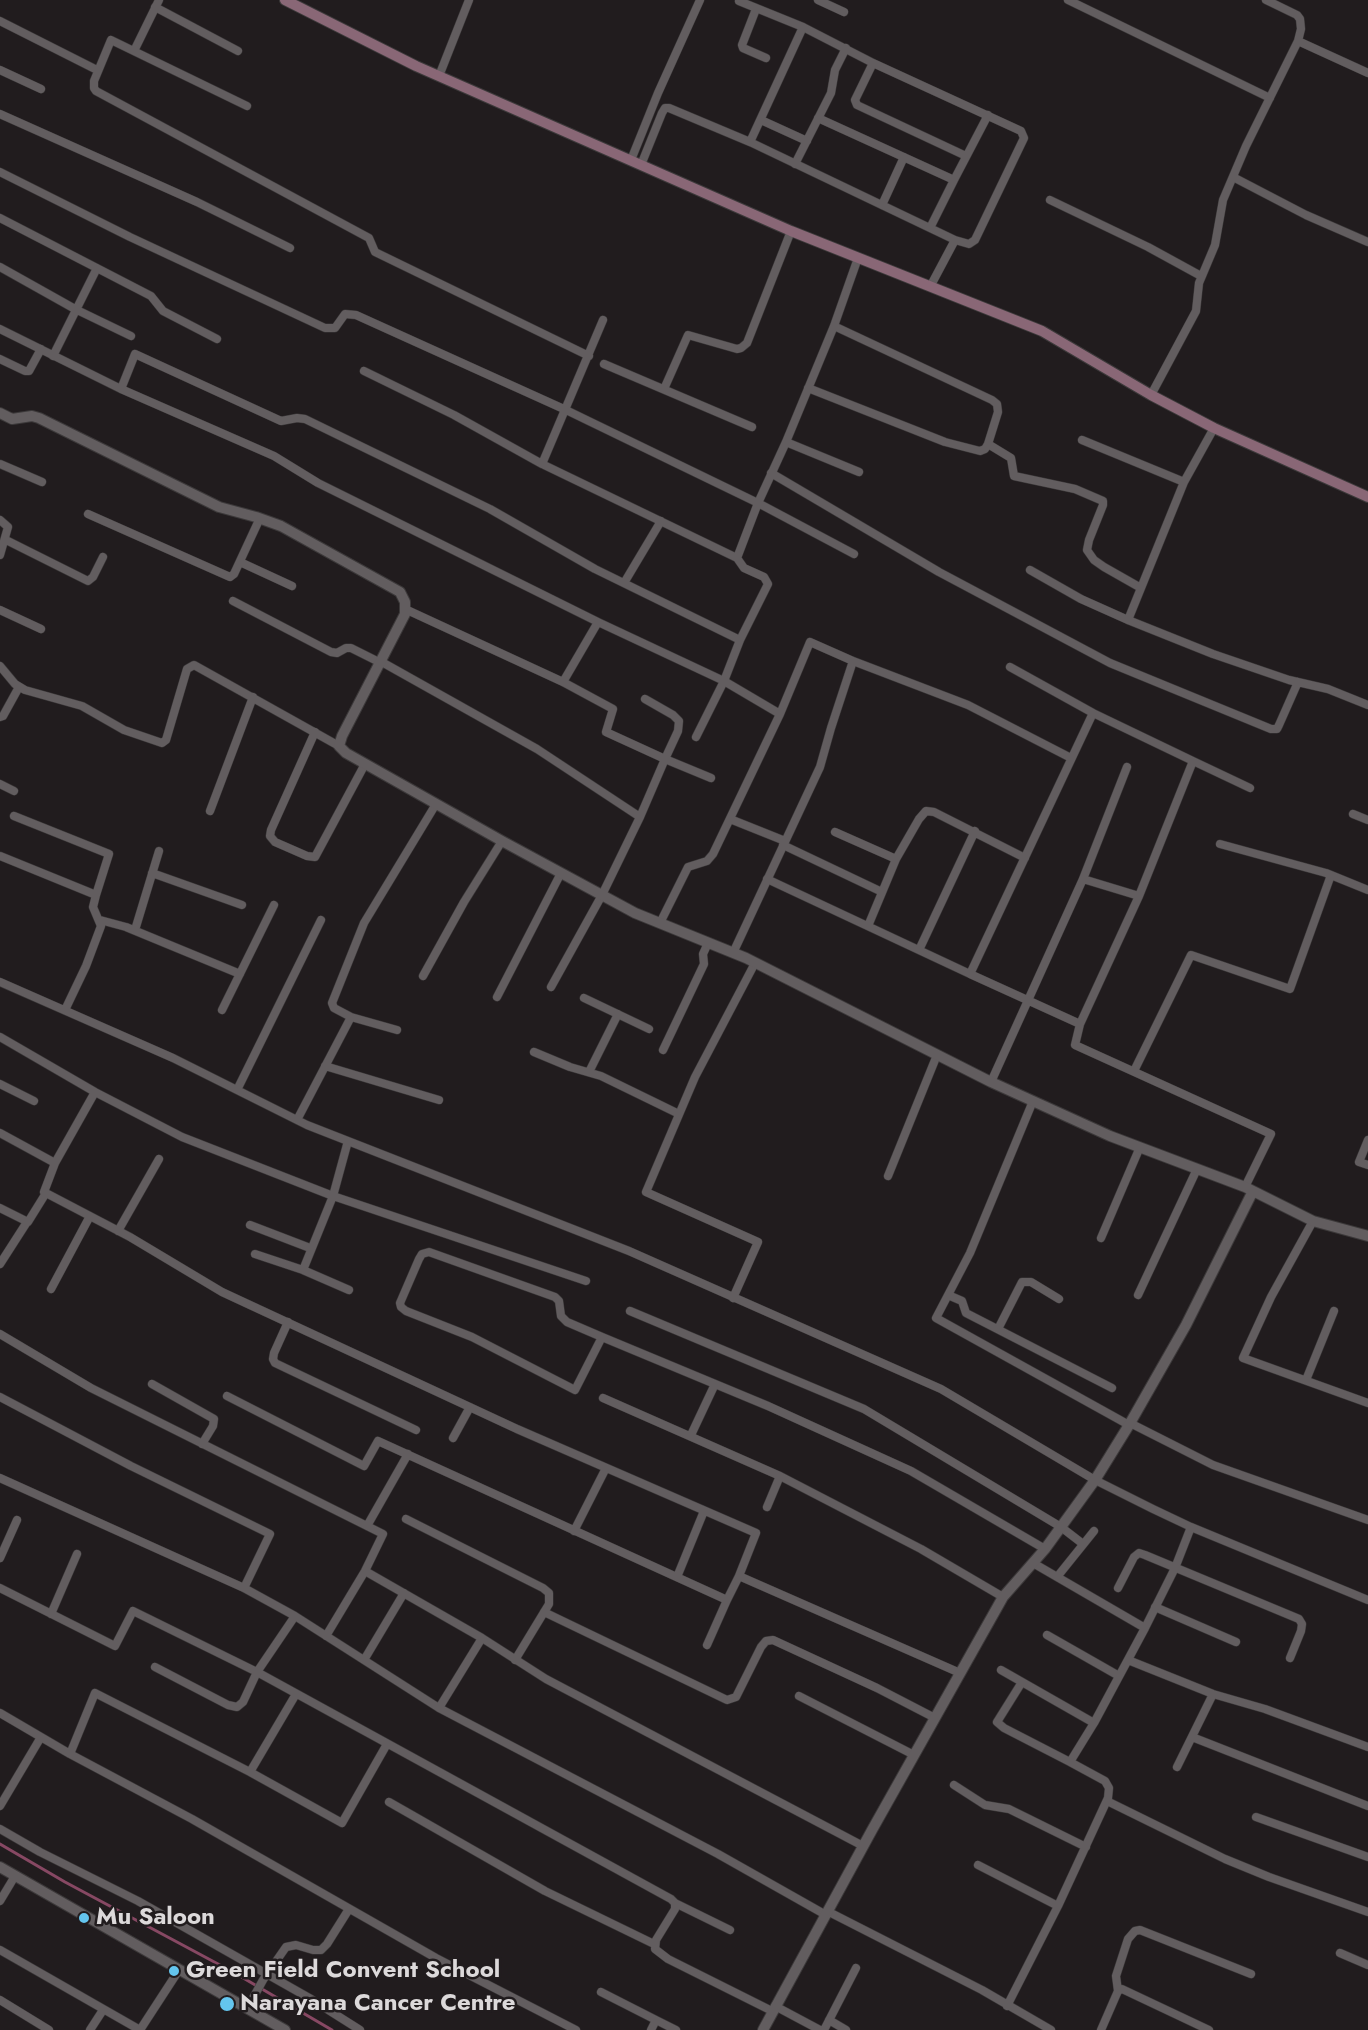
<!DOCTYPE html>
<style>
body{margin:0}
canvas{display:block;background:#211c1e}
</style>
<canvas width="1368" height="2030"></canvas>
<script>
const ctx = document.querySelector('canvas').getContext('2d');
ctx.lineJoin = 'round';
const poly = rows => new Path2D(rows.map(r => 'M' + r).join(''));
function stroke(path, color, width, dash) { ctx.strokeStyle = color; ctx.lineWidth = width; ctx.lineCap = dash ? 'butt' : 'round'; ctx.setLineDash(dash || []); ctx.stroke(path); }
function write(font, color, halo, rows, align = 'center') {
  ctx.font = font + ' Jost,sans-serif'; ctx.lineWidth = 5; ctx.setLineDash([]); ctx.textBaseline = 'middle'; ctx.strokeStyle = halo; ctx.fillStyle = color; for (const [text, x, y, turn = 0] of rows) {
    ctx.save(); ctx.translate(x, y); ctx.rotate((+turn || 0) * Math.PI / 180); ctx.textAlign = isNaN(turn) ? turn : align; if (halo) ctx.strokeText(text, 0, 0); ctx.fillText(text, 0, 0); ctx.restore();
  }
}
stroke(poly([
 [0,1844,65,1882,233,1972,332,2030]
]), '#874863', 3);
const minor = poly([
 [818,0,844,12],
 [1068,0,1270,98],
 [155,7,238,51],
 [756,9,742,45,743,48,766,58],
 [0,21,97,70],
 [1298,41,1368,73],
 [134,51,159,0],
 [873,63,855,100,857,105,966,156],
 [0,70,41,89],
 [439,76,469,0],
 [247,106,111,40,94,81,94,88,96,91,369,238,375,252,589,356],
 [0,114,197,202,290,248],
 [818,118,954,180,988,115],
 [761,120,807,141],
 [750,142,803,27],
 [631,160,658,93,700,0],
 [795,164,831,93,835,70,846,48],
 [641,165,662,113,665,108,669,108,750,142,955,240,969,244,975,240,1024,138,1021,131,873,63,803,27,739,1],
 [0,172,130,237,325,328,335,328,345,314,356,315,566,410,758,503,854,554],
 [1233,177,1306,215,1368,242],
 [1050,200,1148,247,1201,276],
 [882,205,904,157],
 [0,218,151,296,163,311,217,339],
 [930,228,954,180],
 [0,267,75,309,131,336],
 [930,287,955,240],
 [603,320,542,464,737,558],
 [0,329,121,389,274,456,318,483,598,622],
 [53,356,97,268],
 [0,359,25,371,29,371,41,349],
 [604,364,752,427],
 [364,371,454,415,542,464],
 [808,388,945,442,980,451,985,449,988,444,998,412,997,404,992,400,834,326],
 [121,389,135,354,281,421,297,418,305,419,490,509,595,569,740,640],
 [664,389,688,335,737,349,741,348,747,343,791,231],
 [1151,395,1196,311,1199,283,1215,245,1223,200,1246,146,1298,41,1301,29,1300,19,1297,15,1266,0],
 [1214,428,1184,482,1128,620,1213,654,1289,680,1328,689,1368,705],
 [1082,440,1184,482],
 [786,442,859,472],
 [988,444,1011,458,1014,476,1075,489,1103,501,1103,505,1089,540,1087,550,1094,560,1104,567,1141,588],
 [0,464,42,482],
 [771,473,939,572,1110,663,1271,729,1277,729,1279,725,1298,682],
 [88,514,230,577,234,574,260,518],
 [0,520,8,527,0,555],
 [6,540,88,581,93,577,103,557],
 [240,562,292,586],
 [1030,570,1081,599,1128,620],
 [624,583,661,521],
 [233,601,331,652,337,653,346,648,351,648,379,662],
 [405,609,563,682,598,622,724,681,696,737],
 [0,610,41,629],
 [380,661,537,749,640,817],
 [0,666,15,684,25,690,82,706,124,730,162,743,166,740,187,669,194,665,339,746],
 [1010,667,1093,713],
 [645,699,673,715,679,721,678,731,665,759,711,778],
 [1093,713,1193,761,1139,896,1080,1024,970,974,1093,713],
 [780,714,810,642,853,661,968,705,1071,758],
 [0,717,3,716,19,687],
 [315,732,271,830,270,836,275,842,307,856,315,857,365,764],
 [1193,761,1250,788],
 [0,784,14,791],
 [210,811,253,697],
 [1353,814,1368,820],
 [730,819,785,841],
 [835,832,896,859],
 [1220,844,1326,873,1368,890],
 [783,845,882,892],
 [0,856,96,895,109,854,14,816],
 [152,873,242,905],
 [767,879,970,974],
 [1083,879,1139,896],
 [100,920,126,927,240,974],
 [660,923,688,867,707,861,713,854,780,714,724,681,740,640,768,584,764,577,744,568,737,558,758,503,786,442,834,326,858,258],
 [868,926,896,859,919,819,926,811,934,812,1025,858],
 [135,930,159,851],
 [919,950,975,831],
 [733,953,820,767,831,728,853,661],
 [423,976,464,902,502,841],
 [0,982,173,1058,307,1125,629,1251,941,1389,1095,1480,1153,1509,1191,1527,1368,1600],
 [551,987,602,895,640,817,665,759,606,732,613,709,563,682],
 [497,997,561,873],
 [584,998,649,1029],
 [65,1010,86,966,101,926,93,907,96,895],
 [222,1010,274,905],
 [1080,1024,1075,1045,1271,1134,1245,1187],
 [397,1030,351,1017,334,1008,332,1003,364,923,436,804],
 [0,1037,95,1092,182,1137,333,1196,586,1281],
 [663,1050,704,964,703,954,708,943],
 [534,1052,570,1067,601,1076,679,1114],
 [325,1066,439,1100],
 [1134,1071,1191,955,1290,989,1331,875],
 [589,1072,618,1014],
 [991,1082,1083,879,1127,767],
 [0,1084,34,1101],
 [237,1090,321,920],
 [1033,1101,970,1253,936,1318,1129,1425],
 [297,1120,351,1017],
 [0,1133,55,1163,44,1192,130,1237,222,1292,517,1429,756,1533,739,1576],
 [1368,1140,1359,1162,1368,1165],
 [55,1163,95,1092],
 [888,1176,937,1055],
 [0,1208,28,1222,46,1193],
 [1313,1221,1271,1297,1243,1358,1368,1403],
 [250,1225,310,1248],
 [118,1231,159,1159],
 [1101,1238,1140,1147],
 [255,1254,303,1270,333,1196,348,1141],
 [0,1264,27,1222],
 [303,1270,349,1290],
 [51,1289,90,1216],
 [948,1295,962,1301,966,1313,1112,1388],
 [1138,1295,1197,1169],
 [733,1298,758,1242,646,1192,695,1077,755,963],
 [630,1311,864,1409,1061,1527,1083,1544],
 [288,1322,274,1353,273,1359,275,1363,416,1430],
 [998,1329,1022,1282,1031,1282,1059,1299],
 [0,1334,91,1388,383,1534,365,1571,326,1636],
 [602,1337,567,1322,561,1316,559,1301,555,1297,429,1252,422,1254,419,1259,400,1303,401,1307,406,1311,472,1337,575,1390,602,1337,768,1406,911,1471,1045,1549],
 [1306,1380,1334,1311],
 [152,1384,214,1419,213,1426,202,1444],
 [227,1396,364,1466,378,1441,727,1600,739,1576,960,1673],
 [0,1397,131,1466,270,1534,244,1588],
 [603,1398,780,1476,921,1549,1003,1597],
 [1130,1423,1213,1465,1368,1520],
 [691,1435,715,1384],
 [453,1438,470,1407],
 [0,1478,244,1588,295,1616,439,1708,718,1854,826,1915],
 [767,1507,780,1476],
 [406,1519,543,1588,549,1593,549,1604,515,1660],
 [367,1526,408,1454],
 [574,1531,606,1468],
 [0,1558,17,1520],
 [1033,1563,1145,1628,1175,1568,1191,1527],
 [365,1571,482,1638],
 [677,1577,704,1511],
 [1057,1577,1094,1531],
 [0,1588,115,1646,133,1611,257,1672,671,1899,675,1903,675,1909,656,1940,655,1949,668,1959,772,2011],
 [1118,1588,1134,1557,1139,1553,1145,1555,1299,1619,1302,1624,1301,1631,1290,1658],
 [1155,1607,1236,1642],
 [544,1612,727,1700,736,1697,761,1647,766,1641,773,1640,877,1688,935,1718],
 [51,1614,77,1554],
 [1047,1635,1119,1676],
 [707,1645,727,1600],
 [364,1660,404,1593],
 [1128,1660,1213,1694,1265,1709,1368,1747],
 [155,1667,228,1705,237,1707,243,1702,257,1672,295,1616],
 [1001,1670,1094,1723],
 [1022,1682,997,1722,1004,1728,1070,1762],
 [799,1696,914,1755],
 [439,1708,482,1638,546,1679,863,1846],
 [0,1713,70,1754,192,1819,436,1958,576,2030],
 [1192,1737,1368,1806],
 [70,1754,95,1693,250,1772,296,1694],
 [1177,1767,1213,1694],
 [250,1772,342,1823,387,1744],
 [954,1785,985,1805,1009,1809,1086,1847],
 [1107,1801,1225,1859,1269,1877,1368,1912],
 [389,1802,545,1891,654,1944],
 [0,1806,41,1737],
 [1256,1817,1368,1857],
 [0,1829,40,1852,138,1901,311,1999,360,2030],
 [978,1865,1058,1906],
 [0,1901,15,1876],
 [675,1903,730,1930],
 [829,1912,982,1990,1051,2030],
 [0,1950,140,2030,179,1970],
 [1340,1953,1368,1965],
 [1118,1991,1116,1976,1128,1939,1135,1931,1140,1930,1251,1974],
 [601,1992,656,2020],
 [0,2000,49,2030],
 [775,2006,820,2030],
 [1007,2006,1058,1906,1108,1798,1109,1788,1105,1781,1070,1762,1094,1723,1145,1628],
 [247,2009,263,1980,286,1947,296,1945,313,1950,321,1950,327,1944,349,1909],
 [829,2020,846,2030],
 [90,2030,103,2010],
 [651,2030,656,2020,676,2030],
 [824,2030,856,1968],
 [1101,2030,1118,1991,1122,1989,1209,2030]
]);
const tertiary = poly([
 [0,413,12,419,32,416,39,418,219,507,256,517,281,526,400,592,405,602,405,614,342,736,339,746,346,753,502,841,635,913,746,958,991,1082,1110,1136,1245,1187,1313,1221,1368,1236],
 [0,1867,285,2030],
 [763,2030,872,1830,1003,1597,1045,1549,1095,1480,1129,1425,1186,1325,1253,1191]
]);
const secondary = poly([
 [285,0,416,66,791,231,1042,331,1151,395,1214,428,1368,497]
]);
stroke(minor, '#3c393a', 9);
stroke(tertiary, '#3c393a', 12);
stroke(secondary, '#3c393a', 12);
stroke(minor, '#625d5f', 8);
stroke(tertiary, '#625d5f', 10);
stroke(secondary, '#896776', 10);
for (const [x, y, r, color] of [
 [84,1918,6,"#64c5ee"],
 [174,1971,6,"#64c5ee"],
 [227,2004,8,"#64c5ee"]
]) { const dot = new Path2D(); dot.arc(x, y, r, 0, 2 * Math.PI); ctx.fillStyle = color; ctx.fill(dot); stroke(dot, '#211c1e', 2); }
write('bold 24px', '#dcd9da', '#211c1e', [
 ["Mu Saloon",96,1918],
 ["Green Field Convent School",186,1971],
 ["Narayana Cancer Centre",240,2004]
], 'left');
</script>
